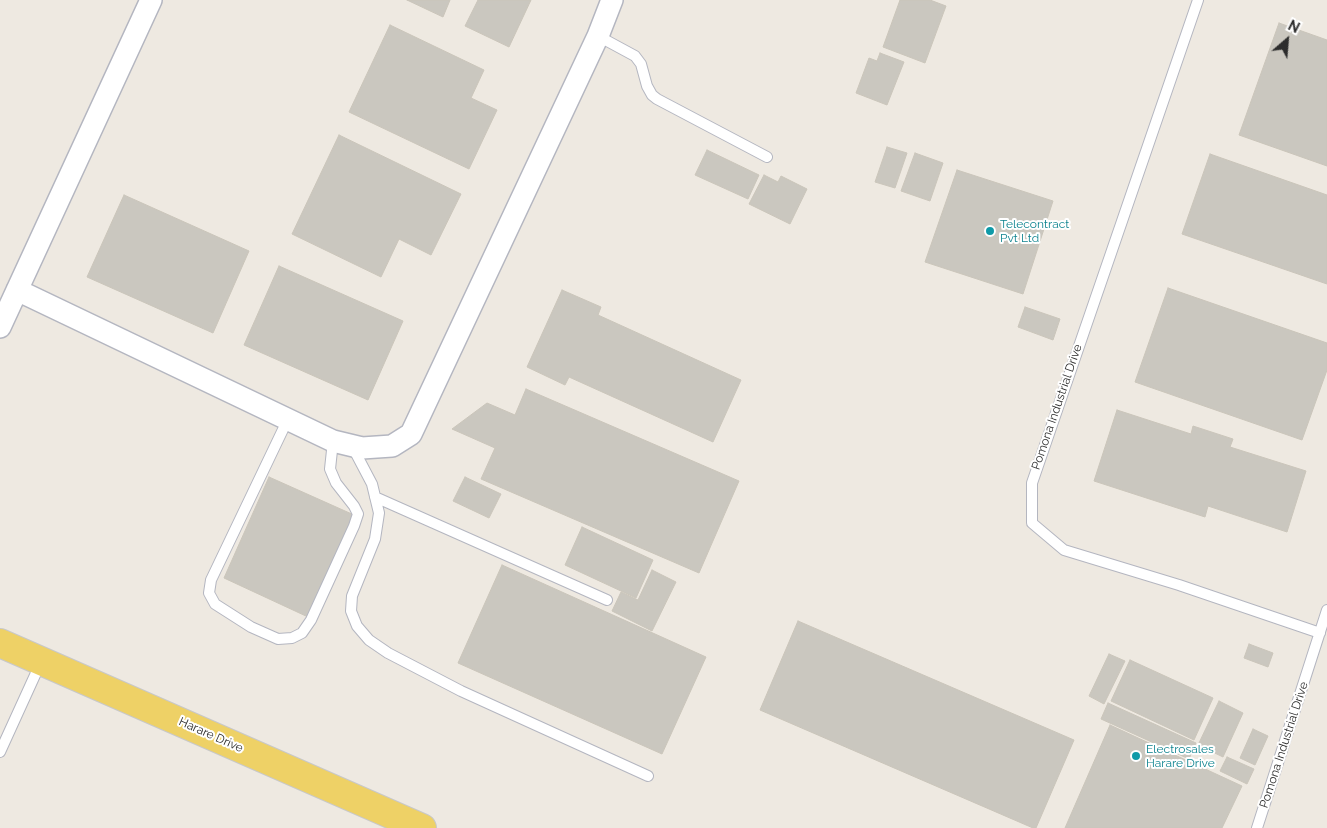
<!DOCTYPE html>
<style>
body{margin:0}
#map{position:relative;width:1327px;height:828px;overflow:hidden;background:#eee9e1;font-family:Raleway,sans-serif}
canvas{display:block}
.north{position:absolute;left:1262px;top:15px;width:50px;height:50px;-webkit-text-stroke:4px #fff;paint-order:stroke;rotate:27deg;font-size:14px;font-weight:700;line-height:20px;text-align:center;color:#2d2d2d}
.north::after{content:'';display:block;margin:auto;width:18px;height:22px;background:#2d2d2d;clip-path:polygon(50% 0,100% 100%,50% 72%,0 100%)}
</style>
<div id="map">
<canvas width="1327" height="828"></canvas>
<div class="north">N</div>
</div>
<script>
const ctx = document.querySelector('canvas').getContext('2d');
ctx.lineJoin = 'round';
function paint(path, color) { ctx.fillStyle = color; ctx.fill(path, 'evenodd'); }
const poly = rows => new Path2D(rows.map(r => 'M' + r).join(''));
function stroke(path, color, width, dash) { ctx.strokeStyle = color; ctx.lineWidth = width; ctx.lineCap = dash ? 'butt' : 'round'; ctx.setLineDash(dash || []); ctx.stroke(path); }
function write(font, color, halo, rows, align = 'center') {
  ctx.font = font + ' Raleway,sans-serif'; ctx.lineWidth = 4; ctx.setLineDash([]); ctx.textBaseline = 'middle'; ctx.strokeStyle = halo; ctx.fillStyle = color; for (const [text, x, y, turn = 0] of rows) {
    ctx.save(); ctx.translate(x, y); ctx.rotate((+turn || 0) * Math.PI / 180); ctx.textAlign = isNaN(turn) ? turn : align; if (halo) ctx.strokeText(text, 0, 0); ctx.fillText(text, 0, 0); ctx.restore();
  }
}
const building = poly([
 [407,0,450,0,443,17,407,0],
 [478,0,531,0,509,47,465,26,478,0],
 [900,0,930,0,946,6,925,63,883,47,900,0],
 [1279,23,1327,40,1327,166,1239,135,1279,23],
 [390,25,484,70,471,98,497,110,469,169,349,112,390,25],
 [880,53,904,62,887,105,856,93,869,58,877,61,880,53],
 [339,135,461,194,431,255,399,239,381,277,292,234,339,135],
 [887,147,907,153,895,188,875,182,887,147],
 [707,150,759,175,748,199,695,175,707,150],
 [915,153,943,163,930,201,901,191,915,153],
 [1210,154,1327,195,1327,284,1182,234,1210,154],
 [957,170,1053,201,1023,294,925,262,957,170],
 [764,175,778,182,781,176,807,189,790,224,749,204,764,175],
 [124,195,249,251,213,333,87,277,124,195],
 [279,266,403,321,368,400,244,345,279,266],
 [1168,288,1327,343,1327,370,1302,440,1135,382,1168,288],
 [562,290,601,307,598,315,741,380,713,442,569,377,565,385,527,367,562,290],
 [1025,307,1060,319,1053,340,1018,327,1025,307],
 [526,389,739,481,699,573,481,479,495,448,452,429,487,403,515,415,526,389],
 [1117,410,1191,434,1193,426,1233,439,1230,447,1306,471,1287,532,1208,506,1205,517,1094,481,1117,410],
 [269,477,354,515,308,617,224,578,269,477],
 [465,477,501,494,489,518,453,501,465,477],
 [582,527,653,560,636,598,565,565,582,527],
 [502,565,706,657,662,754,458,663,502,565],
 [652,570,676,582,652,631,612,611,621,592,638,600,652,570],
 [798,621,1074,740,1036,828,1033,828,760,710,798,621],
 [1249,644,1273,653,1268,667,1244,658,1249,644],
 [1109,654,1125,661,1104,704,1089,696,1109,654],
 [1130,660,1213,698,1194,740,1111,701,1130,660],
 [1219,701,1243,713,1223,757,1198,745,1219,701],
 [1108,703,1196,743,1189,759,1101,719,1108,703],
 [1110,725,1242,786,1222,828,1065,828,1110,725],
 [1253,729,1268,736,1255,765,1240,758,1253,729],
 [1227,757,1254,769,1247,784,1220,771,1227,757]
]);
paint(building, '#cac7bf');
stroke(building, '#cac5ba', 1);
const service = poly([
 [1198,0,1032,483,1032,523,1064,550,1179,585,1320,633],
 [598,36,635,56,641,64,647,86,652,95,657,99,767,157],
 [288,419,211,580,209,593,215,604,251,627,278,639,292,638,302,633,311,620,354,526,358,514,354,506,336,483,330,469,333,441],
 [352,446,372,484,379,513,375,539,352,596,351,611,357,626,369,640,388,653,461,691,648,776],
 [375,497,607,600],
 [0,752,41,662],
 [1257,828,1327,610]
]);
const minor = poly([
 [17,290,333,441,362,448,392,446,411,434,419,417,598,36,612,0],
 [0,327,151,0]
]);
const primary = poly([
 [0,643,422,828]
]);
stroke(service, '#b4b6c0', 12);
stroke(minor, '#b4b6c0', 24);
stroke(primary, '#c8c8c8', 30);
stroke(service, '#fff', 10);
stroke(minor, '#fff', 21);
stroke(primary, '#eed166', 28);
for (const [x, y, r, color] of [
 [990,231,5,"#0f9aa8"],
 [1136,756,5,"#0f9aa8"]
]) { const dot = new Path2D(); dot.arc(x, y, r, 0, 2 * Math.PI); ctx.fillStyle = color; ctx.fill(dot); stroke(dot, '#fff', 2); }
write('12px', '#0d838f', '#fff', [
 ["Telecontract",1000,224],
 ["Pvt Ltd",1000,238],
 ["Electrosales",1146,749],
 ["Harare Drive",1146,763]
], 'left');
write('12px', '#2d2d2d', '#fff', [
 ["Pomona Industrial Drive",1057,407,-71],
 ["Harare Drive",211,735,24],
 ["Pomona Industrial Drive",1284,745,-72]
]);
</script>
